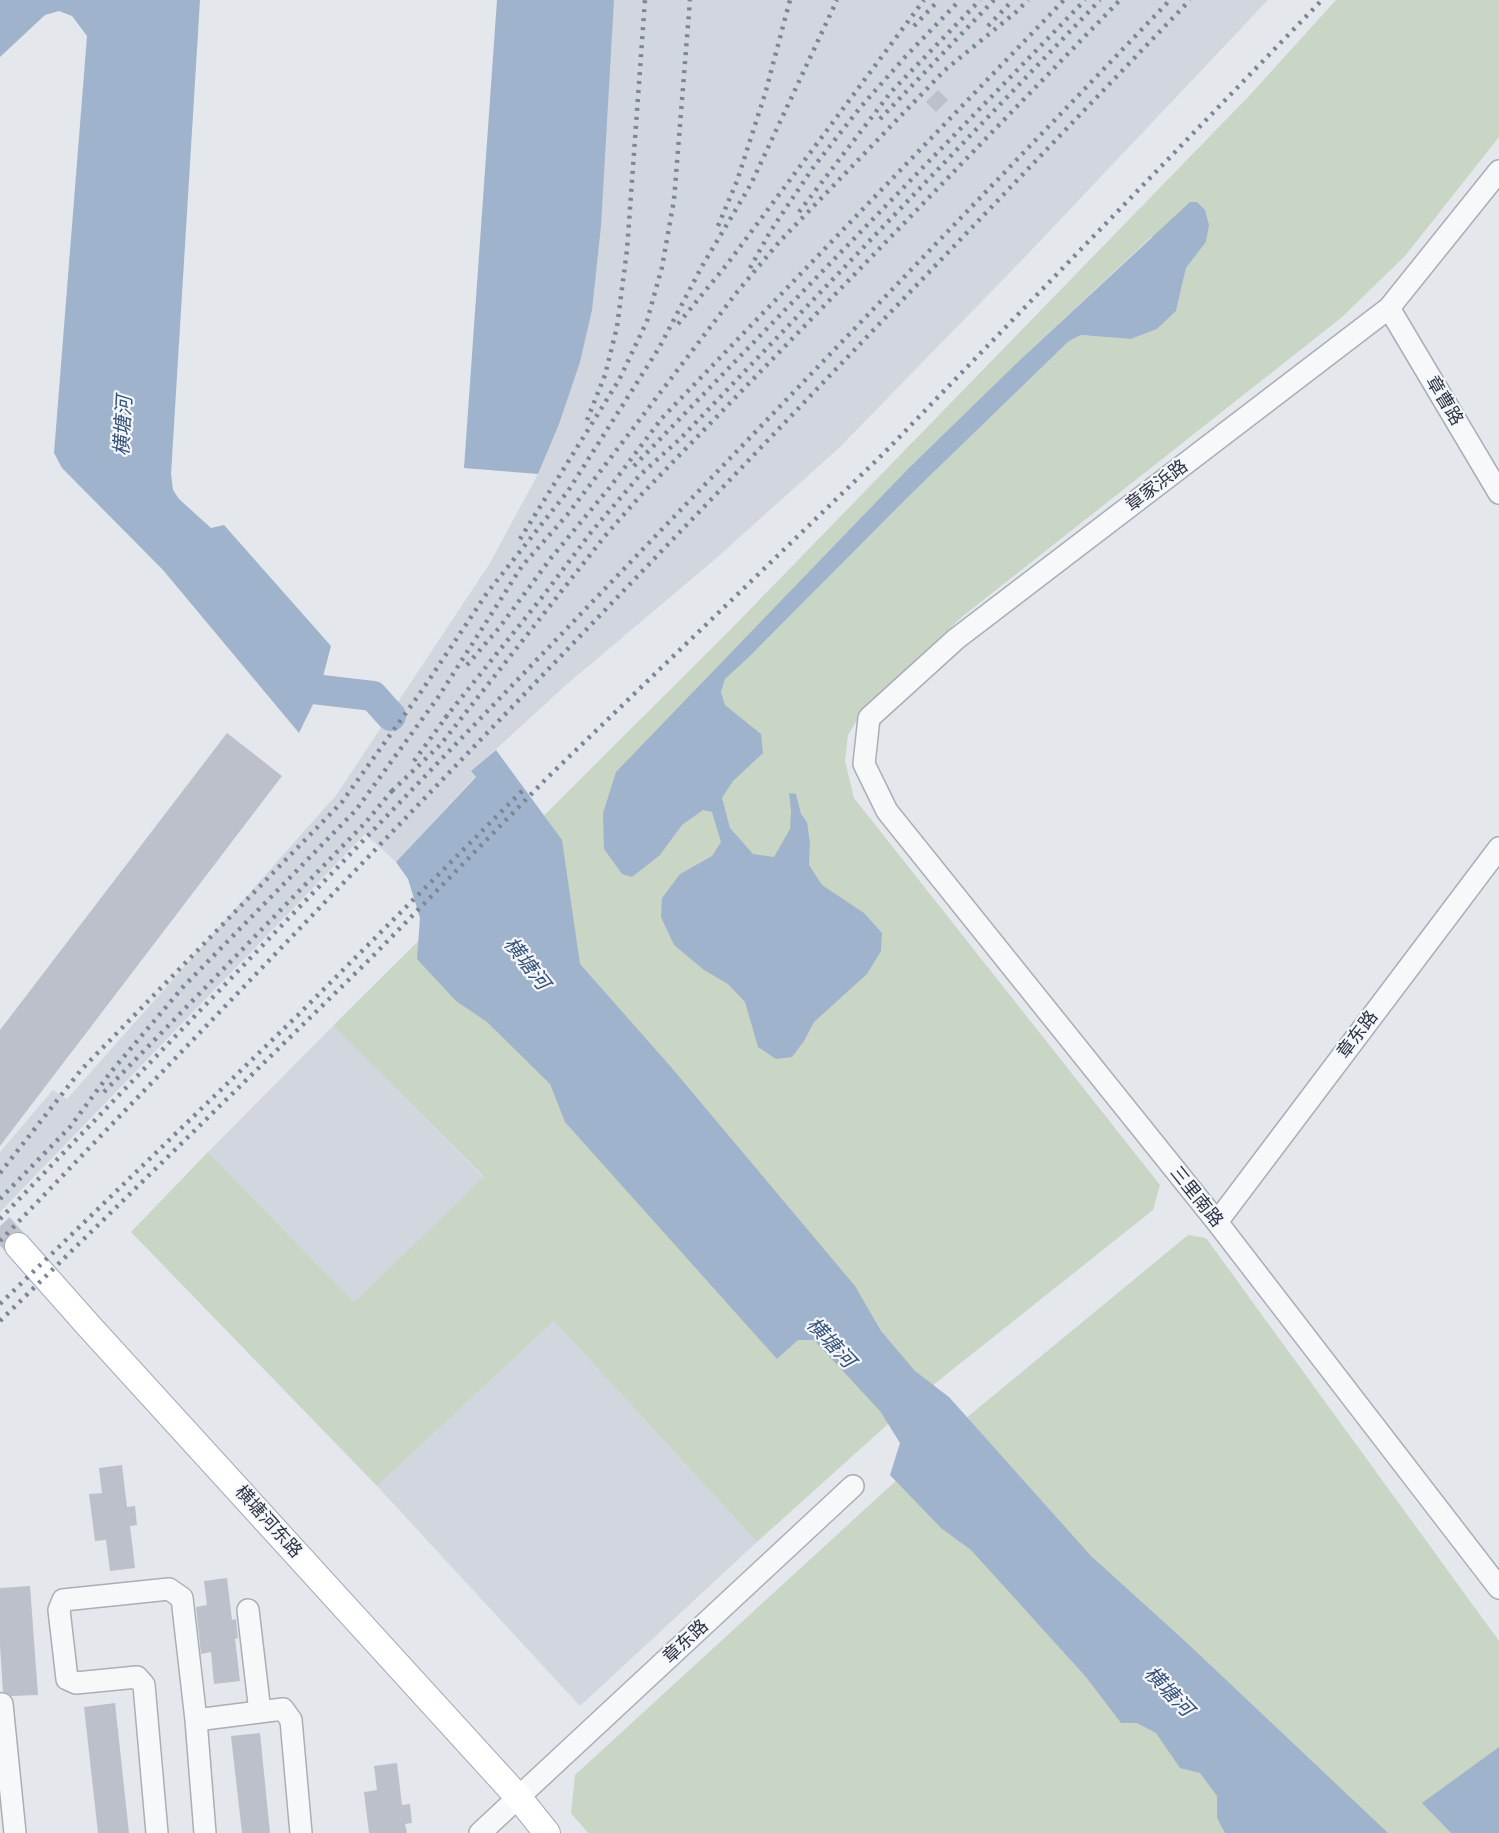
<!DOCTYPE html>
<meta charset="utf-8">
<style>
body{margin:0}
canvas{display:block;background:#e4e7ec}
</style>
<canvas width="1499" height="1833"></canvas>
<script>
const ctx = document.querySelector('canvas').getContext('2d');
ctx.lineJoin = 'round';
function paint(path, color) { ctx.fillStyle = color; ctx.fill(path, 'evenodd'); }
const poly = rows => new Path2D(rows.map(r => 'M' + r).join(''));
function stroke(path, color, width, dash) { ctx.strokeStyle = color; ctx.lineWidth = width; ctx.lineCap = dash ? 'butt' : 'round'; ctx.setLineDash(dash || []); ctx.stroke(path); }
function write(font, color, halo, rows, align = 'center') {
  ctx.font = font + ' Manrope,"Noto Sans SC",sans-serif'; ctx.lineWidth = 4.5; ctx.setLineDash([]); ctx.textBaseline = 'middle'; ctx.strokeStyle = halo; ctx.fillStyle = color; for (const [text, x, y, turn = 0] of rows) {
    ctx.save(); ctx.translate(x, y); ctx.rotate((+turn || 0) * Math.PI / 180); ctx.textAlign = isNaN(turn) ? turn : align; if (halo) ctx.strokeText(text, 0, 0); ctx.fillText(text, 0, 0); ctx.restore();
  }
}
paint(poly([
 [570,0,1268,0,1023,259,839,448,713,561,566,685,472,771,476,776,396,862,365,834,0,1212,0,1152,53,1090,67,1099,337,794,490,563,538,474],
 [333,1026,484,1178,354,1302,208,1152],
 [554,1321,757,1542,580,1706,377,1486]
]), '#d2d6de');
paint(poly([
 [1336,0,1499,0,1499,137,1405,256,1341,318,963,616,865,707,848,735,845,761,854,798,1160,1185,1153,1210,918,1397,757,1542,554,1321,377,1486,131,1232,208,1152,354,1302,484,1177,333,1026,732,628,1249,96],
 [1151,237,1206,242,1186,268,1176,311,1157,329,1131,339,1081,335,1069,341,907,498,751,655,1021,359],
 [1188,1235,1206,1238,1499,1641,1499,1833,588,1833,571,1813,575,1775,948,1433]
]), '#c9d6c5');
paint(poly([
 [0,0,200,0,171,474,173,490,179,499,211,528,224,525,331,646,319,692,299,733,163,570,62,468,54,453,87,36,72,16,59,11,45,15,0,57],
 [497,0,614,0,601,226,592,310,580,362,559,424,538,474,464,468],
 [1190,202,1197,202,1205,210,1209,225,1206,242,1186,268,1176,311,1157,329,1131,339,1081,335,1069,341,907,498,751,655,725,679,721,692,725,705,761,734,763,753,733,781,722,798,730,828,753,854,774,857,790,829,791,811,789,793,796,794,801,814,807,822,810,843,809,865,822,885,864,913,882,933,881,951,867,974,814,1022,804,1041,792,1057,776,1059,758,1047,745,1002,728,984,704,970,674,945,661,917,662,898,680,874,712,856,721,842,712,812,703,810,682,825,660,855,632,877,622,874,604,849,603,813,616,772,908,469,1021,359],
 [496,750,562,840,580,964,671,1067,855,1286,881,1331,915,1371,949,1397,1091,1556,1186,1642,1388,1833,1225,1833,1217,1818,1217,1796,1200,1773,1180,1768,1156,1733,1137,1723,1121,1723,1086,1677,971,1550,941,1528,890,1475,900,1443,880,1411,814,1340,798,1340,777,1359,565,1122,550,1084,487,1022,456,1001,417,959,420,918,408,879,396,862,476,777,471,771],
 [1499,1747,1499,1833,1451,1833,1422,1803]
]), '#9fb4cc');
stroke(poly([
 [286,675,296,687,373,696,391,716]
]), '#9fb4cc', 30);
paint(poly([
 [938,90,948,100,936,112,926,102],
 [227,733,282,776,0,1146,0,1030],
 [122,1465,127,1507,135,1506,137,1525,130,1526,135,1568,110,1571,106,1540,95,1541,89,1494,102,1493,99,1468],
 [227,1578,232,1620,236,1619,238,1638,235,1639,240,1681,214,1684,211,1652,201,1654,196,1607,207,1605,204,1581],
 [30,1586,38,1695,12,1696,3,1692,0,1645,0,1588],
 [115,1703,129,1833,98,1833,84,1707],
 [260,1733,270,1833,242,1833,231,1736],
 [397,1763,402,1805,410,1804,412,1823,405,1824,407,1833,369,1833,364,1792,377,1790,374,1766]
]), '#bbc0ca');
stroke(poly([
 [0,1226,18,1246]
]), '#bfc3cb', 26, [26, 13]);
const minor = poly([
 [1499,171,1389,308,956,639,869,718,864,764,887,811,1217,1222,1499,1588],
 [1389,308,1499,493],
 [1217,1222,1499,848],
 [248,1610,260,1712],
 [2,1704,15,1833],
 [196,1720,283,1709,291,1720,301,1833],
 [157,1833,144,1685,137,1677,76,1683,67,1679,59,1610,63,1600,169,1589,182,1598,196,1720,205,1833],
 [480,1833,853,1486]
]);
const major = poly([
 [18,1246,88,1325,519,1798,547,1833]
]);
stroke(minor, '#a9aeb7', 24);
stroke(major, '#a3abb8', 28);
stroke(minor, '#f7f8fa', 21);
stroke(major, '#fff', 26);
stroke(poly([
 [914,26,939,0],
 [988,26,1013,0],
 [880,119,994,0],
 [799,212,891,92,980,0],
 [718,226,737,181,765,94,790,0],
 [750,268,770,232,812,169,859,109,905,57,960,0],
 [678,324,728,263,924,0],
 [587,420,605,375,617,327,627,250,645,0],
 [634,466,1085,0],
 [520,539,619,380,647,321,662,267,674,200,690,0],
 [467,665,499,628,551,558,610,487,662,418,1064,0],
 [445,718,543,596,592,531,640,475,680,439,1100,0],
 [414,761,449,713],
 [392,791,441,744,605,536,641,495,1120,0],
 [104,1092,366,822,396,786],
 [0,1173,81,1070,342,802,423,689,487,593,568,491,659,348,701,268,751,184,837,0],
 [0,1199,70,1127,110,1073,183,987,356,810,439,696,522,566,567,515,737,292,780,241,945,70,1016,12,1028,0],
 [0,1219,1170,0],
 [0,1241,1190,0],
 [0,1304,299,1014,524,789],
 [0,1321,370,959,547,778,884,453,1322,0]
]), '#7d8696', 4.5, [3, 6]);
write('18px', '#2b3445', '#f4f6f9', [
 ["章曹路",1444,401,59],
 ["章家浜路",1157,486,-37],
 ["章东路",1358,1035,-53],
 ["三里南路",1196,1197,51],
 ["横塘河东路",268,1522,48],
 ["章东路",686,1642,-43]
]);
write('italic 20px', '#34527a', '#f4f6f9', [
 ["横塘河",124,426,-87],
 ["横塘河",526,964,52],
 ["横塘河",830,1343,47],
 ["横塘河",1168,1692,46]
]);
</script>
